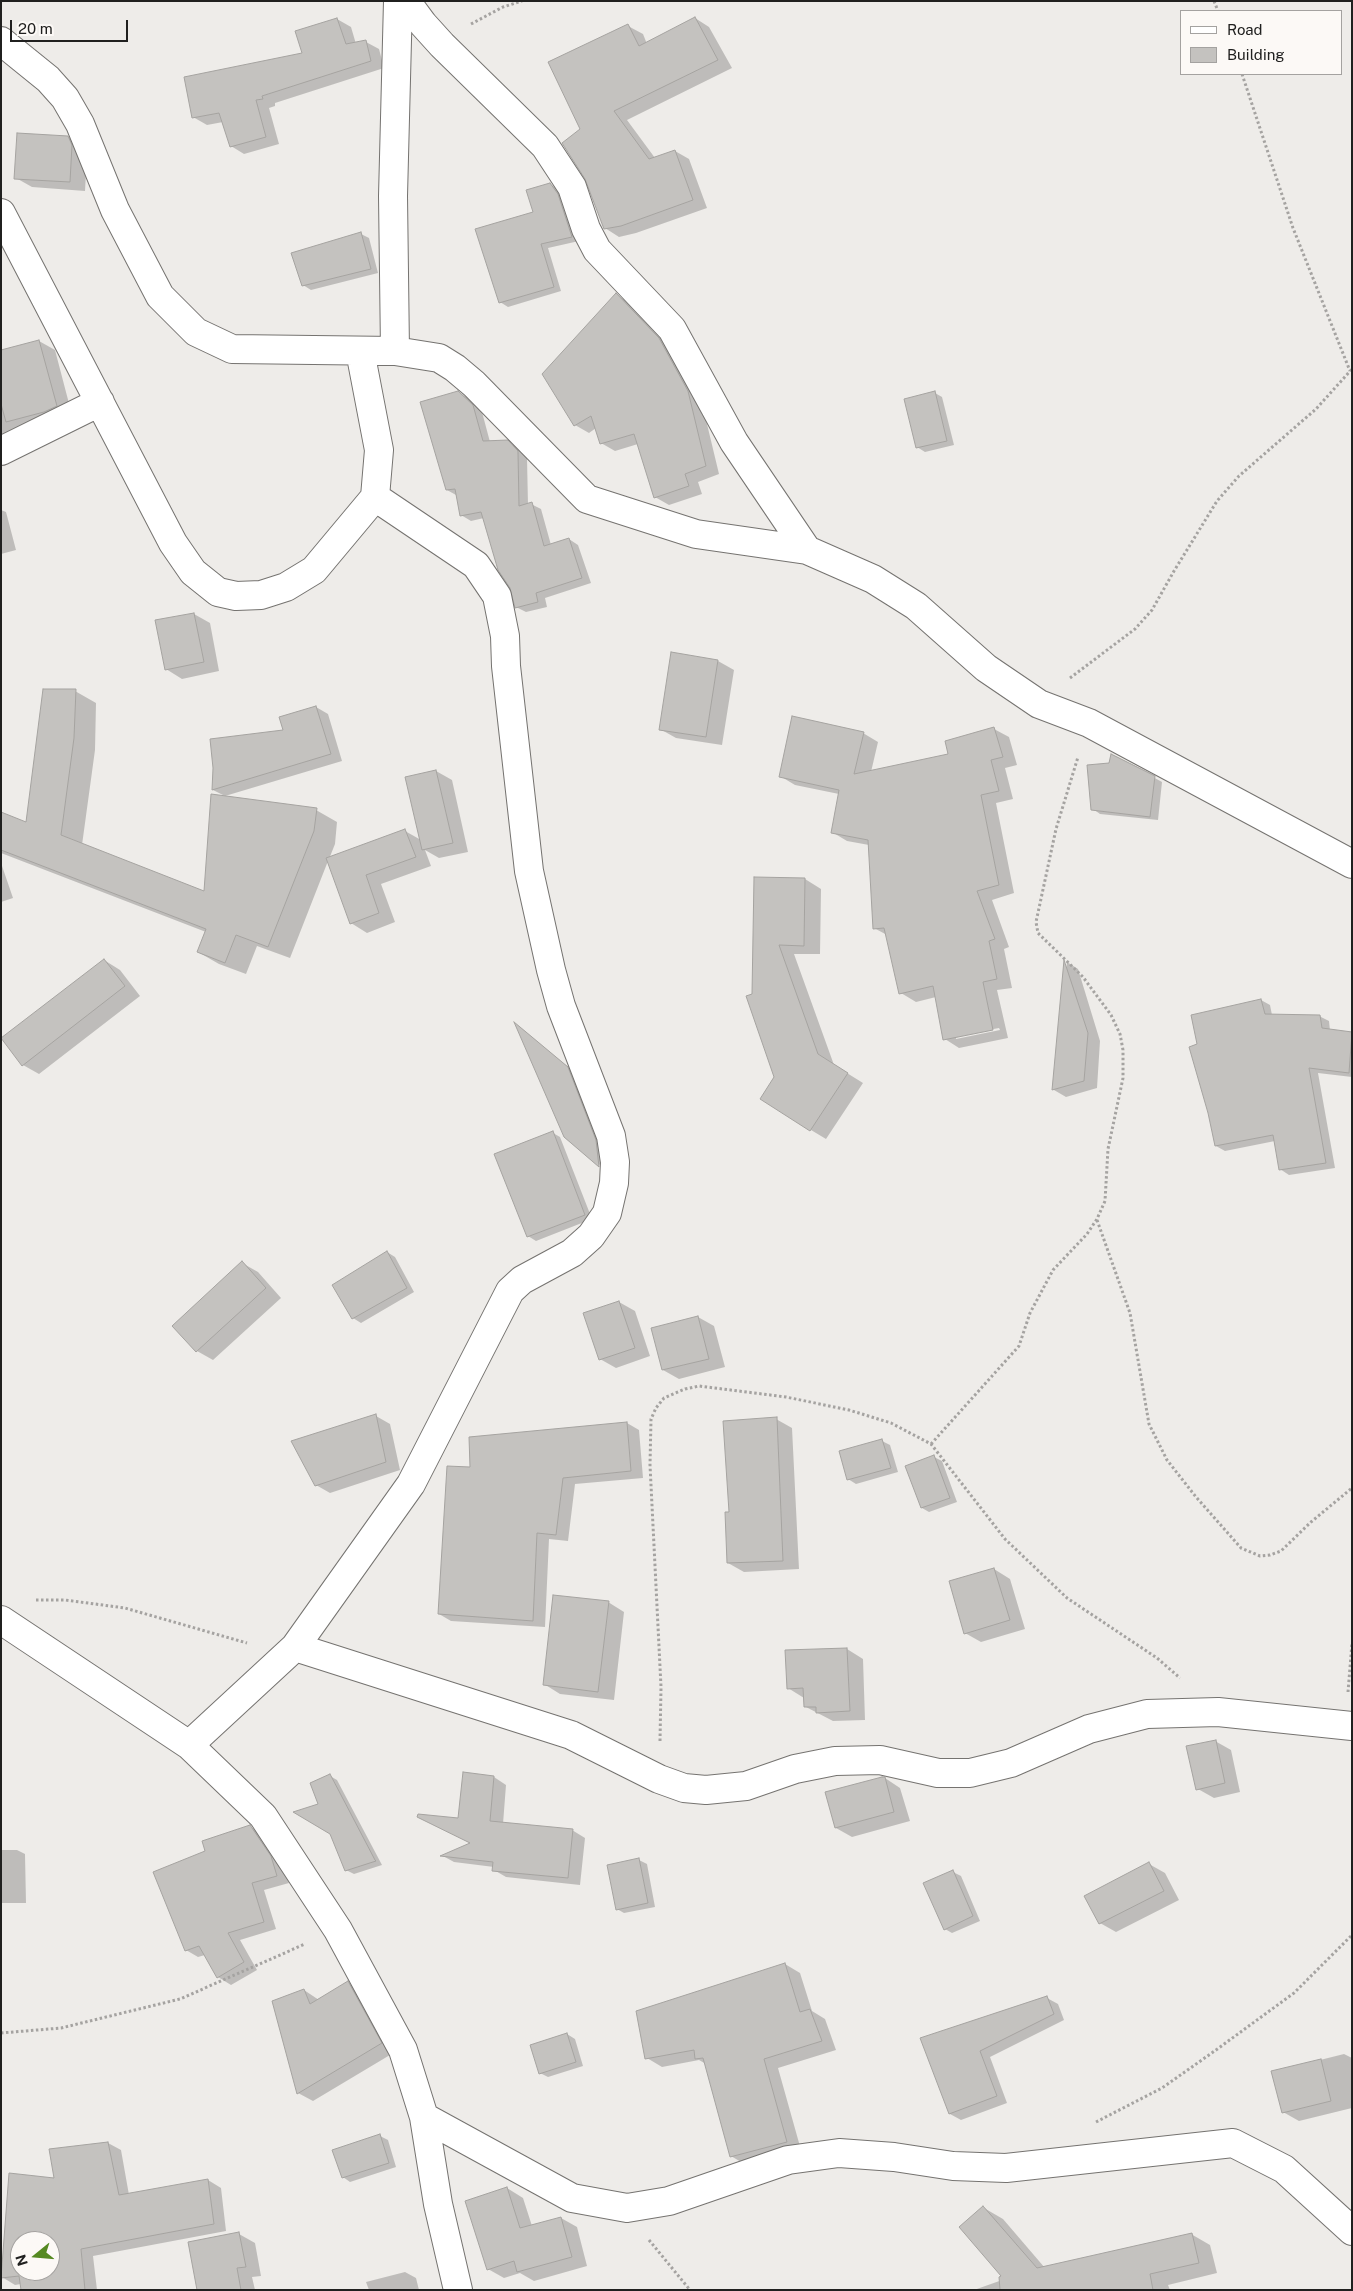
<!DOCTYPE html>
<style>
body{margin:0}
#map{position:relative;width:1353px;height:2291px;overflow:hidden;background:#eeece9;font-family:"Public Sans",sans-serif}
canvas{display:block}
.frame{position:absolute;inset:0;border:2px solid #20201f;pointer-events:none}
.legend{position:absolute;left:1180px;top:10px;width:162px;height:65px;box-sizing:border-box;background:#fcf9f6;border:1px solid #a4a2a0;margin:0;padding:6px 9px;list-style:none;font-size:15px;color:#20201f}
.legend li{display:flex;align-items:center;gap:10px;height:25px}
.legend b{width:25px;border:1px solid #a4a2a0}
.north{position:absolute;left:10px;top:2231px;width:50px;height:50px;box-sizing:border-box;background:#fcf9f6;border:1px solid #a4a2a0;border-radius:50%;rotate:253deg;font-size:14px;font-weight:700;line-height:20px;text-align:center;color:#20201f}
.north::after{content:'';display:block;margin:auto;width:18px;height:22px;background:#558921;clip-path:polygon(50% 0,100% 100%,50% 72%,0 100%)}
.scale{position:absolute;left:10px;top:20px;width:118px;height:22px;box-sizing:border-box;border:2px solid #20201f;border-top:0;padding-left:6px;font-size:15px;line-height:18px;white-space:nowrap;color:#20201f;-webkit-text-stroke:4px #fcf9f6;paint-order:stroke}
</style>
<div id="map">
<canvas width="1353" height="2291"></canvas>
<div class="frame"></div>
<ul class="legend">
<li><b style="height:6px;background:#fff"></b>Road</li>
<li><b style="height:14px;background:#c4c2bf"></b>Building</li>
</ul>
<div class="north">N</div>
<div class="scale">20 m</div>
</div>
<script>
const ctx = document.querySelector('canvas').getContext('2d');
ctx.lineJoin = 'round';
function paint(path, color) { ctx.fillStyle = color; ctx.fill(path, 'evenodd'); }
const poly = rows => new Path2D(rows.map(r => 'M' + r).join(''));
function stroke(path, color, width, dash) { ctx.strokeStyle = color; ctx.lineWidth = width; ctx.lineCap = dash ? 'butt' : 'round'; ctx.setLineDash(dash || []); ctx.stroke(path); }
paint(poly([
 [695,18,709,27,732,68,627,120,655,158,675,151,689,159,707,208,636,233,619,237,605,228,582,130,628,26,643,34,647,44],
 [337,19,351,27,356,44,366,42,379,49,384,68,275,103,275,106,269,108,279,144,244,154,231,146,223,122,207,125,193,117,303,54],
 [68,137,84,147,87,155,85,191,32,187,16,178],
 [550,184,558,189,579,241,548,248,561,291,508,307,500,302,534,213],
 [361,234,369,238,378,273,311,290,303,285],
 [616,295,630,303,673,347,701,399,719,474,698,482,702,494,669,505,655,497,638,444,615,451,601,443,596,428,589,433,575,425],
 [39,341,55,350,72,415,1,437,1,351],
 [458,392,468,398,482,412,490,442,507,442,517,447,527,458,528,505,531,504,541,509,551,545,569,539,578,545,591,583,545,598,547,607,526,612,516,607,511,587,484,518,471,521,461,515,456,495,447,490],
 [935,393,942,397,954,445,925,452,917,447],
 [1,510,6,512,16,550,1,554],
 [194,614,210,623,219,671,182,679,166,669],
 [718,661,734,670,722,745,676,738,660,729],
 [75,691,96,703,95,750,82,845,206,893,316,810,337,822,335,844,329,859,405,831,421,840,436,771,452,780,468,852,439,858,425,850,431,866,381,884,395,922,367,933,351,923,328,861,290,958,257,946,246,974,219,964,198,952,206,932,1,853,1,814,27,824],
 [316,707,328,714,342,761,225,796,213,790],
 [994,729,1009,737,1017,765,1005,768,1013,799,996,803,1014,893,992,900,1009,947,1004,949,1012,988,997,990,1008,1038,959,1048,945,1039,936,997,916,1002,901,993,887,935,874,928,869,845,847,841,832,832,839,794,795,785,780,776,863,733,878,742,871,772,950,755],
 [999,1028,1000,1030,956,1039,956,1036],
 [1113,755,1162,782,1158,820,1100,814,1093,809],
 [1,863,13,898,1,902],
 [805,879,821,889,820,954,794,954,834,1065,863,1083,826,1139,811,1130,776,1078,754,995],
 [104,960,120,970,140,996,39,1074,23,1065],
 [1067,962,1078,969,1100,1041,1097,1088,1066,1097,1054,1090],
 [1261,1000,1270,1005,1272,1015,1319,1016,1329,1021,1330,1031,1352,1034,1352,1077,1318,1073,1335,1168,1289,1175,1280,1169,1275,1141,1225,1151,1216,1146,1199,1045],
 [517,1025,575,1073,603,1145,606,1170,565,1136],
 [553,1133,560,1137,592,1219,536,1241,528,1236],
 [387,1252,395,1257,414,1292,361,1323,353,1318],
 [242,1263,258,1272,281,1298,213,1360,197,1351],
 [619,1302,635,1311,650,1356,616,1368,600,1359],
 [698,1317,714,1326,725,1367,679,1379,663,1370],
 [376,1416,390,1424,400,1470,330,1493,316,1485],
 [776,1419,792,1428,799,1569,744,1572,728,1563,731,1513],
 [627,1423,639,1430,643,1478,575,1484,568,1541,549,1539,545,1627,451,1621,439,1614,471,1468],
 [882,1441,890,1445,898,1472,856,1484,848,1479],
 [934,1457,942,1461,957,1502,929,1512,922,1508],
 [994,1569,1010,1579,1025,1629,981,1642,965,1633],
 [608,1602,624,1612,614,1700,560,1694,544,1684],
 [847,1649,863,1659,865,1720,833,1721,806,1707,804,1698,788,1688,786,1652],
 [1215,1741,1231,1750,1240,1792,1214,1798,1198,1789],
 [330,1776,337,1780,382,1865,354,1874,346,1870],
 [494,1777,506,1785,503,1824,572,1830,585,1838,580,1885,506,1877,494,1870,494,1867,454,1862,443,1856,472,1844,419,1817,459,1819],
 [885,1778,900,1788,910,1821,852,1837,836,1828],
 [250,1827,263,1834,283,1865,289,1883,264,1890,276,1929,240,1940,257,1970,231,1985,218,1977,205,1955,198,1957,186,1950,207,1852],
 [1,1850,17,1850,25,1854,26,1903,1,1903],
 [639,1860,647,1864,655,1907,624,1913,617,1909],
 [1149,1864,1165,1873,1179,1900,1116,1932,1100,1923],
 [953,1872,961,1876,980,1921,952,1933,945,1929],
 [785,1964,800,1973,812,2011,825,2019,836,2050,778,2068,801,2150,746,2165,731,2156,706,2064,699,2060,662,2067,647,2058],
 [348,1983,363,1991,395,2052,313,2101,298,2093,304,1990,319,2000],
 [1047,1998,1058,2004,1064,2020,990,2057,1007,2103,961,2120,950,2114,922,2039],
 [567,2034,575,2039,583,2066,548,2077,540,2073],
 [1344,2054,1352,2058,1352,2108,1299,2121,1283,2112,1272,2072],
 [380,2136,388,2140,396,2167,350,2182,343,2177],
 [108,2143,121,2150,129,2195,208,2180,221,2188,226,2231,93,2256,97,2290,22,2290,21,2284,15,2285,2,2277,10,2174,55,2179],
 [20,2241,50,2241,50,2271,20,2271],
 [507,2188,523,2198,532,2226,561,2218,577,2227,587,2266,534,2281,520,2273,504,2278,488,2269],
 [984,2208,1003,2219,1045,2268,1191,2234,1210,2245,1217,2273,1168,2285,1170,2290,974,2290,1005,2279],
 [239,2234,255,2243,261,2276,252,2277,255,2290,198,2290],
 [405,2272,416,2278,419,2290,369,2290,366,2282]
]), '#0003');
const building = poly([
 [695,17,718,60,614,111,649,159,675,150,693,200,621,226,604,229,585,179,562,143,580,129,548,62,628,24,639,46,695,17],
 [337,18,346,44,366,40,371,61,262,96,263,99,256,100,266,137,230,147,219,113,192,118,184,77,302,53,295,31,337,18],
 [17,133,68,136,72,145,70,182,14,179,17,133],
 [550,183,558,194,572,237,541,244,554,287,499,303,475,229,533,212,526,190,550,183],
 [361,232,371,269,302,286,291,253,361,232],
 [616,293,659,338,688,391,706,466,685,474,689,486,654,498,634,434,600,444,591,416,574,426,542,374,616,293],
 [39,340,57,406,44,412,6,422,1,404,1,350,39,340],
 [458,391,473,405,483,441,508,440,518,451,519,506,532,502,544,546,569,538,582,578,536,593,538,602,515,608,510,588,498,570,481,512,460,516,455,489,446,490,420,402,458,391],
 [935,391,947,441,916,448,904,399,935,391],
 [194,613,204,662,165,670,155,620,194,613],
 [671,652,718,660,706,737,659,730,671,652],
 [43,689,76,689,74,738,61,835,204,891,211,794,317,808,314,831,268,947,236,935,225,963,197,952,206,929,1,850,1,812,26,822,43,689],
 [316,706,331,754,212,790,213,768,210,739,283,730,279,717,316,706],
 [792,716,864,732,854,774,948,754,945,741,994,727,1003,757,991,760,999,791,981,795,999,885,977,891,995,939,989,941,997,979,983,982,993,1030,943,1040,933,986,899,994,884,928,873,929,868,840,831,833,839,790,779,777,792,716],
 [1111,754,1155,776,1150,817,1091,810,1087,765,1109,763,1111,754],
 [436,770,453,843,422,850,405,777,436,770],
 [405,829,416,857,366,875,379,913,350,924,326,858,405,829],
 [754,877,805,878,804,946,779,945,818,1054,848,1073,810,1131,760,1099,774,1077,746,996,752,994,754,877],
 [104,959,125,986,22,1066,1,1038,104,959],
 [1064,960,1088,1033,1084,1081,1052,1090,1064,960],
 [1261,999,1265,1014,1320,1015,1322,1028,1352,1032,1349,1073,1309,1068,1326,1163,1279,1170,1273,1135,1215,1146,1208,1113,1189,1047,1197,1044,1191,1015,1261,999],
 [514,1022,568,1067,596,1140,599,1167,564,1137,514,1022],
 [553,1131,585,1215,527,1237,494,1154,553,1131],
 [387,1251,407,1288,352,1319,332,1285,387,1251],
 [242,1261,266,1288,196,1352,172,1326,242,1261],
 [619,1301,635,1348,599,1360,583,1313,619,1301],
 [698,1316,709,1359,662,1370,651,1328,698,1316],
 [376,1414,386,1462,315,1486,291,1441,376,1414],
 [777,1417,783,1561,727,1563,725,1512,729,1512,723,1421,777,1417],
 [627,1422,631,1471,563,1478,556,1535,537,1533,533,1621,438,1614,447,1466,470,1467,469,1437,627,1422],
 [882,1439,891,1468,847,1480,839,1451,882,1439],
 [934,1455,950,1498,921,1508,905,1466,934,1455],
 [994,1568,1010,1620,964,1634,949,1581,994,1568],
 [553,1595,609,1601,598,1692,543,1685,553,1595],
 [847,1648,850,1711,816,1713,816,1707,804,1707,803,1688,787,1689,785,1650,847,1648],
 [1216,1740,1225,1783,1196,1790,1186,1746,1216,1740],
 [463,1772,494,1776,490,1821,573,1829,568,1878,492,1871,493,1862,440,1856,470,1843,417,1817,418,1814,458,1818,463,1772],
 [330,1774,375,1860,376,1861,345,1871,330,1834,293,1812,318,1804,310,1783,330,1774],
 [882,1777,885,1777,894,1812,835,1828,825,1792,882,1777],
 [250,1825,271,1856,277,1876,252,1883,264,1922,228,1933,244,1962,217,1978,199,1946,185,1951,153,1872,205,1851,202,1841,250,1825],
 [639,1858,648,1903,616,1910,607,1865,639,1858],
 [1149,1862,1164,1891,1099,1924,1084,1896,1149,1862],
 [953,1870,973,1916,944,1930,923,1883,953,1870],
 [785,1963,800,2012,810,2009,822,2041,764,2059,787,2142,730,2157,703,2058,695,2059,694,2050,645,2059,636,2011,785,1963],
 [348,1981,382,2043,297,2094,272,2001,304,1989,310,2004,348,1981],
 [1047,1996,1054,2014,980,2051,997,2096,949,2114,920,2038,1047,1996],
 [567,2033,576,2062,539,2074,530,2045,567,2033],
 [1321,2059,1331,2101,1282,2113,1271,2071,1321,2059],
 [380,2134,389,2163,342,2178,332,2150,380,2134],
 [108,2142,119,2195,208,2179,214,2224,81,2249,85,2290,21,2290,19,2276,1,2278,9,2173,54,2178,49,2149,108,2142],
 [20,2241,50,2241,50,2271,20,2271,20,2241],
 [507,2187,520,2228,561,2217,572,2257,517,2272,514,2261,487,2270,465,2201,507,2187],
 [983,2206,1037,2268,1192,2233,1199,2263,1150,2274,1153,2290,1000,2290,999,2277,1001,2276,959,2227,983,2206],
 [239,2232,246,2267,237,2268,241,2290,197,2290,188,2242,239,2232]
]);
paint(building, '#c4c2bf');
stroke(building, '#a5a3a0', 1);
const street = poly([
 [406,1,423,24,442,45,545,146,572,187,586,229,597,250,672,329,734,442,807,550],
 [1,41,48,79,65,98,80,124,115,210,160,296,196,332,232,349,395,351,439,358,455,368,474,384,587,499,696,534,807,550,873,579,916,606,986,668,1039,704,1089,723,1352,864],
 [1,213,173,543,193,572,218,592,236,596,261,595,286,587,314,570,375,497,379,450,360,351],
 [395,351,393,196,398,1],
 [1,451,100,402],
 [1,1620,189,1745,263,1816,338,1930,403,2050,424,2117,438,2204,458,2290],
 [295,1647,571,1735,659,1779,684,1788,706,1790,746,1786,795,1769,835,1761,880,1760,938,1773,970,1773,1011,1763,1089,1729,1147,1714,1218,1712,1352,1726],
 [189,1745,295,1647,411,1484,510,1291,522,1280,572,1253,591,1236,607,1213,614,1183,615,1162,611,1136,561,1006,551,970,529,871,506,666,505,636,497,596,476,565,375,497],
 [424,2117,572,2198,627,2208,669,2201,788,2160,839,2153,894,2157,953,2166,1006,2168,1233,2143,1284,2169,1352,2231]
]);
stroke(street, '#757370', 30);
stroke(poly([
 [1214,1,1218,11],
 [471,24,503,7,522,1],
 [1242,74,1293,228,1350,371],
 [1070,678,1135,629,1152,610,1174,571,1217,501,1239,476,1316,409,1352,369],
 [1097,1220,1130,1313,1149,1424,1167,1460,1196,1497,1241,1548,1260,1556,1270,1555,1281,1551,1311,1522,1352,1488],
 [931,1444,1019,1346,1030,1313,1053,1270,1087,1234,1097,1219,1105,1201,1108,1149,1123,1078,1123,1050,1120,1034,1111,1015,1083,977,1038,933,1036,922,1056,829,1078,757],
 [36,1600,65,1600,125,1608,247,1643],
 [1348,1692,1352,1643],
 [660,1741,661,1687,650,1465,651,1419,656,1408,664,1398,685,1389,699,1386,786,1397,849,1410,891,1423,931,1444,1005,1539,1067,1598,1157,1658,1180,1678],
 [1,2033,61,2028,180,1999,305,1944],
 [1096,2122,1162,2088,1216,2050,1294,1993,1352,1935],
 [649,2240,690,2290]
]), '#a5a3a1', 3, [2.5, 2.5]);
stroke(street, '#fff', 28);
</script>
